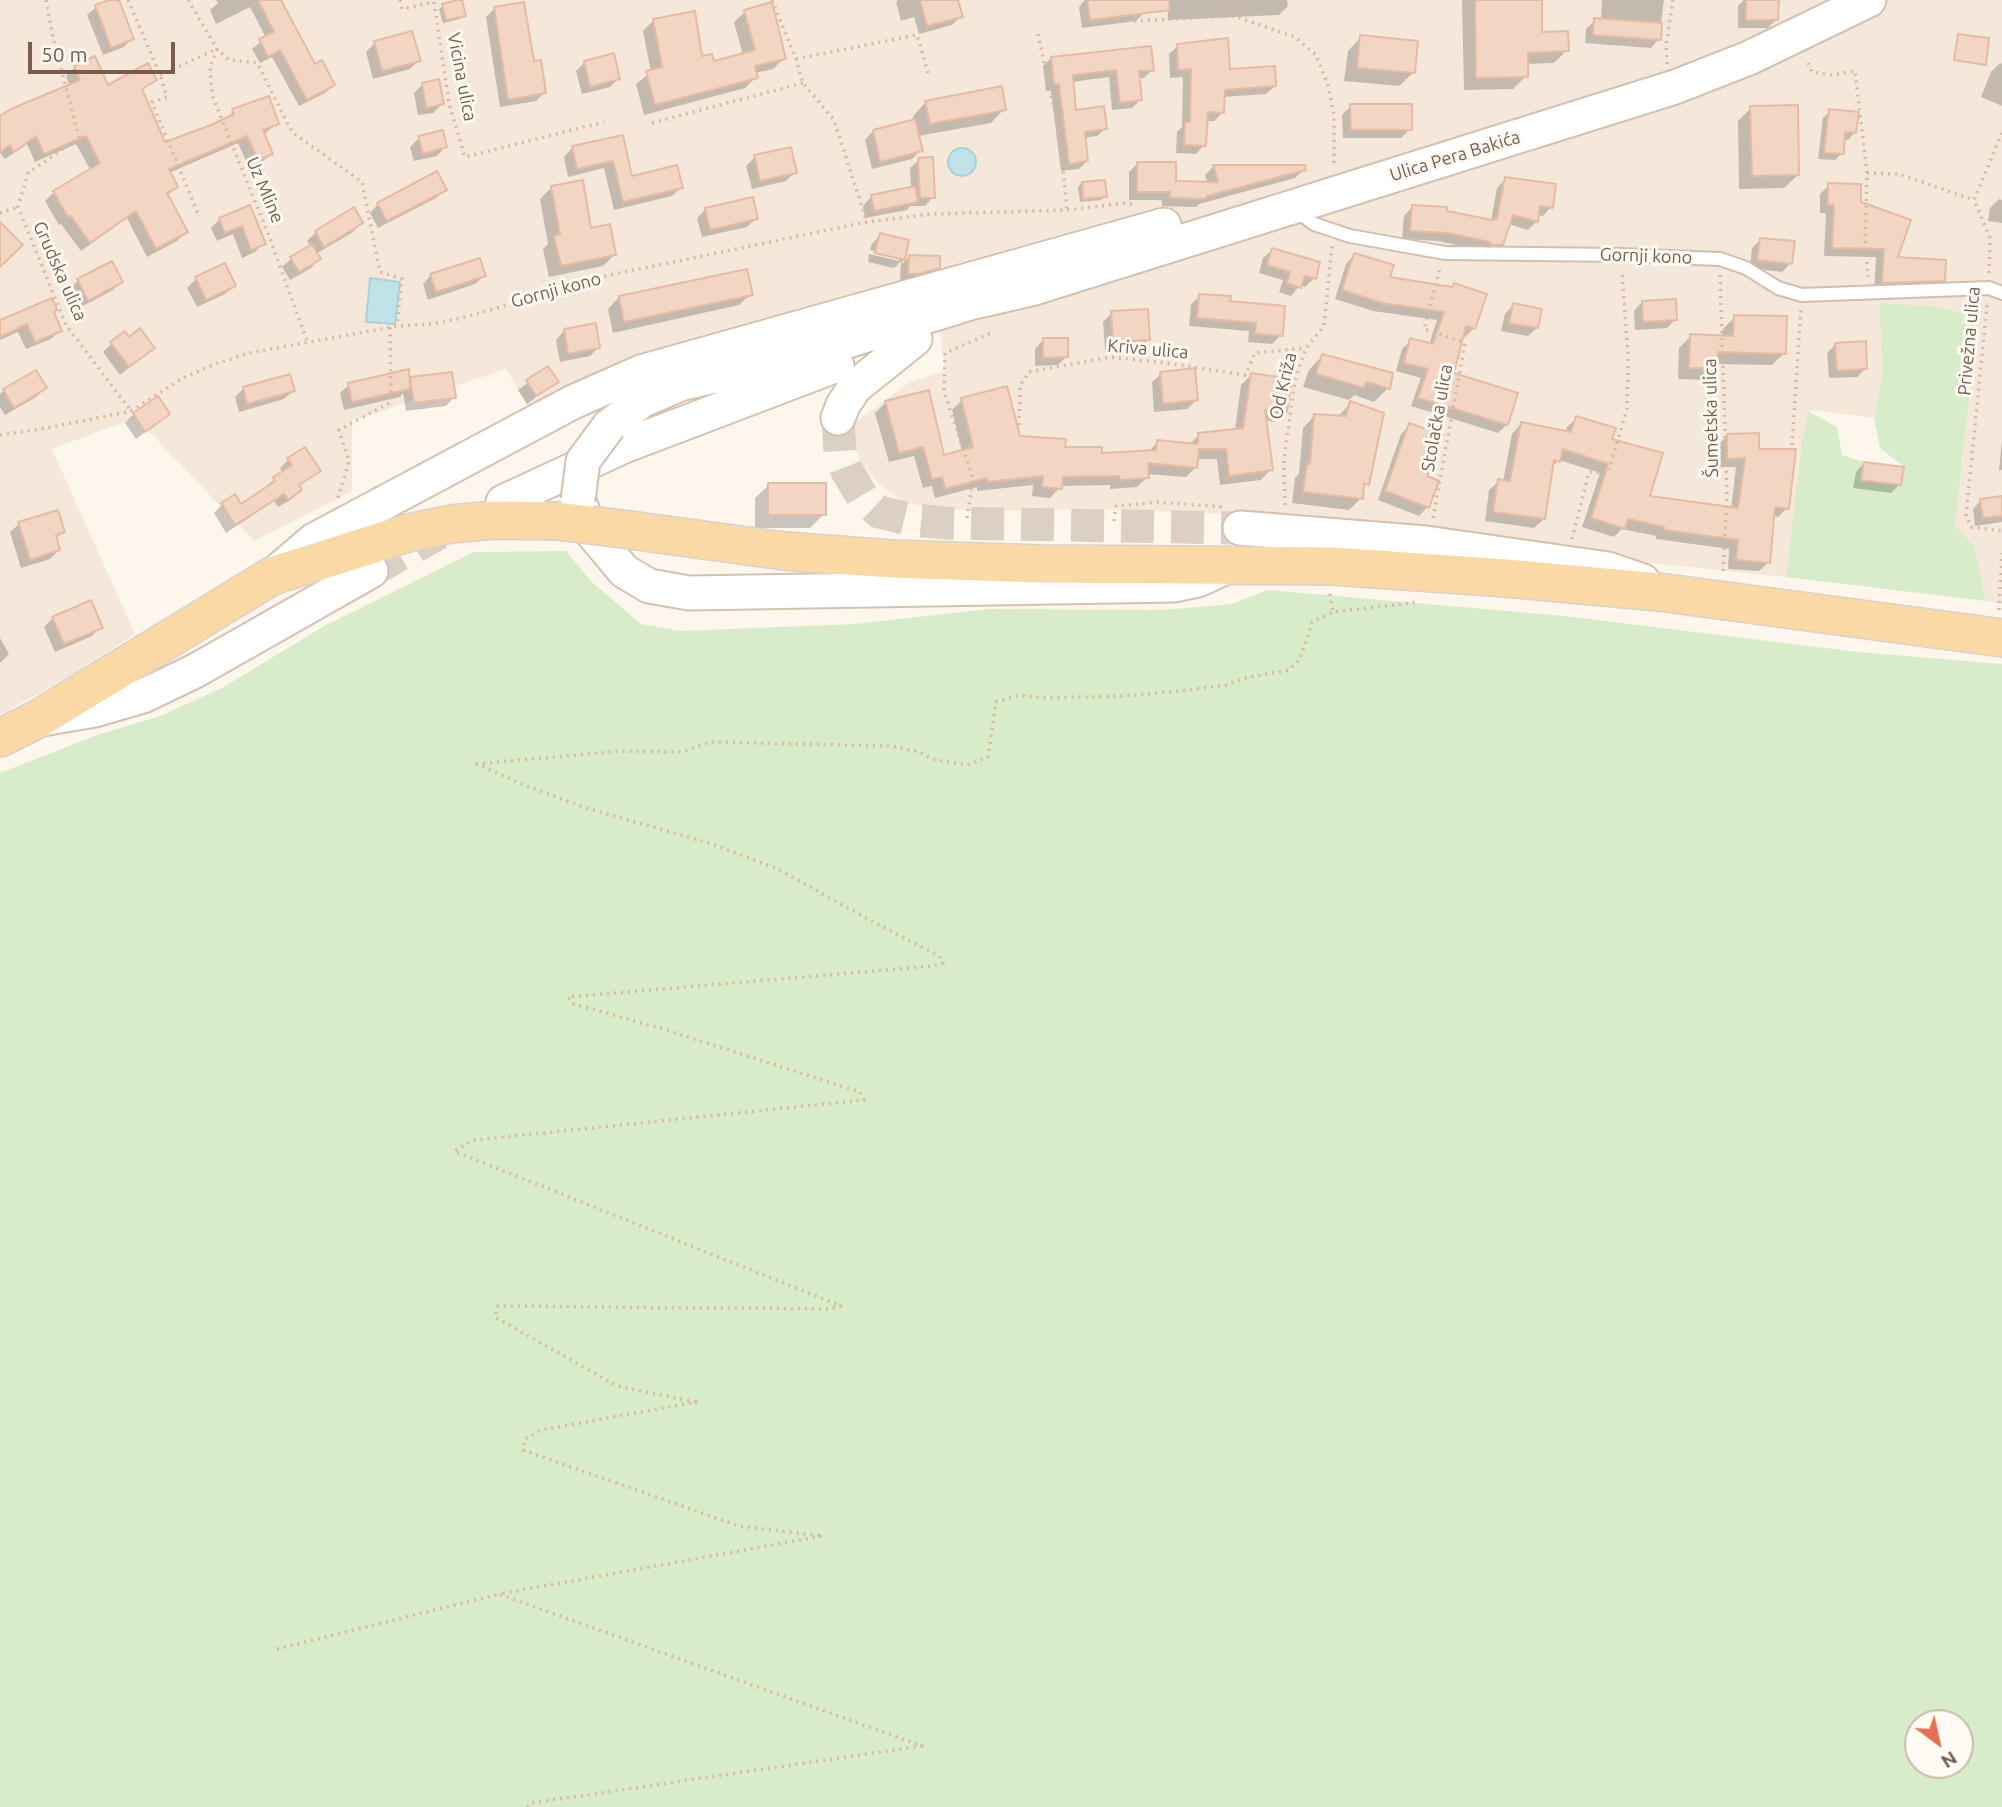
<!DOCTYPE html>
<meta charset="utf-8">
<style>
body{margin:0}
#map{position:relative;width:2002px;height:1807px;overflow:hidden;background:#fdf6ec;font-family:Ubuntu,sans-serif}
canvas{display:block}
.north{position:absolute;left:1904px;top:1709px;width:70px;height:70px;box-sizing:border-box;background:#fffaf3;border:2px solid #cabbb1;border-radius:50%;rotate:147deg;font-size:19px;font-weight:700;line-height:28px;text-align:center;color:#7a5c4d}
.north::after{content:'';display:block;margin:auto;width:24px;height:32px;background:#e76f51;clip-path:polygon(50% 0,100% 100%,50% 72%,0 100%)}
.scale{position:absolute;left:28px;top:42px;width:147px;height:32px;box-sizing:border-box;border:4px solid #7a5c4d;border-top:0;padding-left:9px;font-size:21px;line-height:24px;white-space:nowrap;color:#7a5c4d;-webkit-text-stroke:5px #fffaf3;paint-order:stroke}
</style>
<div id="map">
<canvas width="2002" height="1807"></canvas>
<div class="north">N</div>
<div class="scale">50 m</div>
</div>
<script>
const ctx = document.querySelector('canvas').getContext('2d');
ctx.lineJoin = 'round';
function paint(path, color) { ctx.fillStyle = color; ctx.fill(path, 'evenodd'); }
const poly = rows => new Path2D(rows.map(r => 'M' + r).join(''));
function stroke(path, color, width, dash) { ctx.strokeStyle = color; ctx.lineWidth = width; ctx.lineCap = dash ? 'butt' : 'round'; ctx.setLineDash(dash || []); ctx.stroke(path); }
function write(font, color, halo, rows, align = 'center') {
  ctx.font = font + ' Ubuntu,sans-serif'; ctx.lineWidth = 6; ctx.setLineDash([]); ctx.textBaseline = 'middle'; ctx.strokeStyle = halo; ctx.fillStyle = color; for (const [text, x, y, turn = 0] of rows) {
    ctx.save(); ctx.translate(x, y); ctx.rotate((+turn || 0) * Math.PI / 180); ctx.textAlign = isNaN(turn) ? turn : align; if (halo) ctx.strokeText(text, 0, 0); ctx.fillText(text, 0, 0); ctx.restore();
  }
}
paint(poly([
 [0,0,2002,0,2002,604,1986,601,1975,547,1955,526,1978,318,1879,303,1883,372,1874,418,1810,410,1801,448,1786,577,1632,561,1500,535,1314,517,1092,509,986,511,928,508,899,500,878,483,861,463,847,428,910,382,945,371,935,291,770,331,527,405,506,369,352,421,352,491,254,541,136,418,52,449,135,634,72,675,0,715]
]), '#f5e8da');
paint(poly([
 [1879,303,1938,307,1978,318,1955,526,1975,547,1986,601,1786,577,1801,448,1808,411,1837,427,1842,455,1864,462,1861,480,1901,485,1904,467,1880,448,1874,418,1883,372],
 [566,551,592,582,641,624,681,631,855,624,990,609,1163,610,1232,604,1268,590,1564,616,1858,652,2002,664,2002,1807,0,1807,0,773,97,735,160,716,222,688,326,625,474,552],
 [1918,1723,1960,1723,1960,1765,1918,1765]
]), '#d8ecc9');
const water = poly([
 '948 162a14 14 0 1 1 28 0a14 14 0 1 1-28 0Z',
 [370,278,400,282,395,324,366,322,370,278]
]);
paint(water, '#bfe3e8');
stroke(water, '#a5d3da', 2);
paint(poly([
 [113,0,117,0,132,38,124,47,103,55,87,15,96,7],
 [216,0,283,0,281,3,314,66,333,85,325,93,299,106,272,57,260,63,252,49,266,38,250,7,216,24,210,10,218,3],
 [898,0,957,0,961,16,952,25,919,34,914,17,901,21,896,2],
 [1085,0,1144,0,1145,12,1136,21,1082,28,1079,7],
 [1167,0,1287,0,1288,6,1279,15,1168,20],
 [1462,0,1540,0,1540,33,1567,50,1554,63,1526,64,1526,76,1513,89,1464,90],
 [1602,0,1664,0,1659,39,1651,48,1585,43,1586,29,1595,20,1601,21],
 [1744,0,1777,0,1777,19,1768,28,1738,28,1738,6],
 [443,6,464,15,460,19,443,23,439,9],
 [495,8,532,63,544,93,536,101,500,107,486,17],
 [745,12,784,58,773,69,755,73,756,77,745,88,644,115,636,84,651,72,643,31,654,20,701,59,713,63,743,55,734,22],
 [1361,37,1413,73,1399,86,1344,81,1348,51],
 [375,43,419,60,410,69,373,79,366,52],
 [1178,46,1228,70,1275,86,1266,94,1223,97,1223,112,1214,121,1205,121,1204,145,1196,154,1176,153,1177,132,1182,127,1183,77,1170,78,1169,54],
 [94,58,107,87,155,80,141,91,164,144,225,120,233,111,277,124,263,135,271,153,262,162,249,168,238,143,169,173,176,187,167,196,186,232,177,241,147,257,127,218,81,251,61,224,59,225,45,201,54,192,91,171,76,144,35,162,27,144,5,159,0,153,0,117,70,86,66,76,75,67],
 [1051,58,1152,70,1144,78,1138,78,1140,100,1132,108,1112,110,1109,77,1072,82,1075,112,1106,128,1097,136,1084,138,1087,161,1079,169,1061,171,1051,91,1046,91,1043,66],
 [585,62,618,79,610,87,582,94,576,71],
 [2000,63,2002,64,2002,106,1981,97,1991,72],
 [423,84,442,104,433,113,418,115,414,93],
 [926,102,1004,109,991,123,918,136,921,150,912,159,872,169,865,140,873,131,914,121,913,116],
 [1351,106,1410,129,1401,138,1343,138,1342,115],
 [1751,108,1798,175,1784,188,1739,189,1738,121],
 [1830,111,1855,132,1848,140,1843,139,1842,153,1835,160,1818,159,1823,118],
 [622,137,631,178,681,187,672,196,614,210,604,168,568,177,564,157,572,148],
 [419,138,445,147,437,156,414,161,410,147],
 [755,157,795,172,786,181,752,189,746,166],
 [919,160,933,197,925,206,910,206,907,210,865,218,863,206,871,197,911,189,910,168],
 [1138,163,1174,183,1208,184,1205,175,1214,166,1304,169,1295,178,1199,204,1196,207,1162,206,1162,200,1129,200,1129,172],
 [1505,179,1551,207,1543,216,1537,215,1537,221,1528,230,1508,224,1502,244,1493,253,1438,241,1402,239,1404,216,1412,207,1491,221,1497,188],
 [1082,183,1105,196,1101,200,1080,202,1078,187],
 [1829,185,1859,204,1896,259,1943,280,1934,289,1874,291,1876,257,1824,256,1826,213,1820,213,1820,194],
 [552,187,590,230,615,254,603,266,549,277,543,249,548,244,540,199],
 [445,189,436,198,378,228,370,213,378,204],
 [1999,199,2002,200,2002,223,1988,221,1990,208],
 [249,207,263,244,255,252,242,258,233,234,217,241,211,228,220,219],
 [706,209,756,218,747,227,702,237,697,218],
 [361,223,353,232,316,254,319,259,311,268,290,280,282,267,291,259,311,247,307,241,316,232],
 [880,235,907,241,902,264,909,257,938,267,929,276,909,282,900,282,901,261,894,268,868,262,869,254,899,261,899,257,870,250,872,244],
 [1760,240,1791,263,1782,272,1750,268,1752,248],
 [1272,250,1318,263,1314,278,1305,287,1300,285,1291,296,1279,292,1283,280,1259,273,1263,258],
 [1354,255,1388,278,1451,288,1454,285,1474,328,1465,337,1462,336,1452,374,1507,424,1498,433,1411,406,1421,378,1396,371,1402,349,1411,340,1429,345,1437,320,1373,311,1335,299,1346,264],
 [431,275,484,276,475,284,428,300,423,284],
 [196,279,234,285,225,294,197,307,187,288],
 [78,281,121,281,113,290,79,308,69,289],
 [751,294,739,305,613,333,608,309,619,297],
 [1200,296,1229,303,1281,335,1272,344,1248,342,1249,331,1189,326,1191,304],
 [1642,302,1675,320,1667,328,1635,330,1634,311],
 [1513,305,1537,328,1528,336,1501,331,1505,314],
 [52,313,60,330,51,339,26,349,18,332,0,340,0,322],
 [1112,313,1149,339,1140,348,1105,350,1103,322],
 [1735,317,1784,353,1772,365,1715,364,1715,368,1703,380,1678,379,1679,348,1691,336,1722,337,1723,329],
 [564,331,598,348,590,356,560,362,556,340],
 [128,339,153,348,120,375,103,352,111,344],
 [1043,340,1067,356,1058,365,1035,366,1035,349],
 [1836,344,1866,368,1857,377,1829,378,1827,353],
 [1322,356,1388,388,1374,402,1354,395,1349,400,1303,387,1309,370],
 [548,368,556,382,527,404,518,390],
 [1161,374,1196,400,1187,409,1154,412,1152,382],
 [1251,375,1286,412,1275,422,1265,420,1271,469,1261,480,1220,485,1217,459,1197,459,1196,467,1186,477,1147,474,1147,477,1137,487,1110,489,1110,485,1061,486,1050,498,1032,496,1033,485,977,491,977,487,935,498,932,486,923,488,914,456,889,462,875,413,885,403,928,393,943,458,962,452,952,410,962,400,1019,438,1064,449,1100,454,1148,452,1158,442,1189,445,1199,435,1235,430,1241,385],
 [411,379,454,397,446,406,406,411,403,393,400,397,344,410,340,393,349,385,408,382],
 [45,388,36,397,5,415,0,407,0,394,4,390],
 [243,389,293,391,284,399,239,412,235,397],
 [1350,403,1367,484,1362,489,1361,498,1349,510,1292,503,1295,478,1299,474,1303,428,1315,415,1338,417],
 [134,414,168,414,136,439,125,423],
 [1577,418,1610,440,1648,497,1731,509,1736,467,1719,467,1718,445,1728,435,1758,450,1787,508,1778,517,1773,516,1769,562,1759,571,1728,569,1729,549,1656,539,1656,536,1622,529,1614,537,1582,527,1600,473,1559,460,1551,468,1544,519,1534,528,1485,521,1489,490,1499,481,1503,482,1512,434,1521,424,1565,433,1567,427],
 [1410,425,1425,477,1427,507,1419,516,1378,500,1401,434],
 [2002,440,2002,470,1999,470],
 [288,460,318,471,298,487,300,490,292,499,278,507,274,501,226,533,214,513,222,505,240,506,266,489,265,487,283,473,280,468],
 [1864,463,1899,485,1891,493,1853,488,1856,472],
 [769,485,824,514,810,528,755,528,755,498],
 [2002,497,2002,522,1975,526,1973,509,1981,500],
 [19,524,63,532,55,539,59,550,50,559,21,568,10,532],
 [53,618,100,627,92,636,55,652,44,627],
 [0,638,9,654,0,663]
]), '#0003');
const building = poly([
 [109,0,119,0,134,39,111,48,95,5,109,0],
 [258,0,281,0,315,64,322,60,335,85,307,100,280,50,268,57,259,39,274,32,258,0],
 [457,0,462,0,466,16,446,20,442,4,457,0],
 [920,0,958,0,963,17,927,26,920,0],
 [1087,0,1169,0,1170,10,1090,20,1087,0],
 [1475,0,1542,0,1542,32,1568,31,1569,51,1528,53,1528,77,1476,78,1475,0],
 [1746,0,1779,0,1778,20,1746,20,1746,0],
 [524,2,534,61,541,60,546,93,508,100,494,7,524,2],
 [772,2,786,59,755,66,758,78,655,105,646,71,662,67,653,19,695,11,702,56,712,54,714,61,755,50,744,10,772,2],
 [1594,18,1662,23,1661,40,1593,35,1594,18],
 [412,31,421,61,382,71,374,41,412,31],
 [1958,34,1989,38,1986,65,1954,60,1958,34],
 [1360,35,1418,41,1415,73,1357,68,1360,35],
 [1228,38,1230,69,1275,66,1276,86,1225,90,1224,113,1208,112,1206,146,1184,145,1185,122,1190,122,1191,69,1178,70,1177,44,1228,38],
 [1151,46,1154,71,1139,71,1142,100,1120,103,1116,70,1073,75,1076,110,1104,106,1107,129,1085,132,1088,161,1069,164,1059,84,1054,84,1051,57,1151,46],
 [614,53,620,79,590,87,584,61,614,53],
 [95,56,108,85,148,63,157,80,142,89,165,142,211,125,234,114,232,109,269,96,279,124,263,130,273,154,258,160,247,136,169,169,178,187,167,193,188,232,156,249,136,211,90,243,71,216,68,217,53,191,100,163,86,136,44,154,36,136,14,152,10,145,0,152,0,116,11,109,80,80,74,66,95,56],
 [439,79,444,104,426,108,422,83,439,79],
 [1002,86,1006,110,930,124,925,101,1002,86],
 [1350,104,1412,104,1412,130,1351,130,1350,104],
 [1798,105,1799,175,1752,176,1750,106,1798,105],
 [1829,109,1859,112,1856,133,1845,132,1844,154,1824,153,1829,109],
 [915,119,923,151,880,162,873,130,915,119],
 [443,130,447,147,423,154,418,136,443,130],
 [623,135,632,176,677,165,683,188,623,202,613,161,577,169,572,146,623,135],
 [791,147,797,173,760,181,754,155,791,147],
 [933,157,935,198,920,198,918,158,933,157],
 [1137,162,1176,162,1176,181,1218,182,1213,165,1305,165,1306,170,1207,196,1206,199,1170,198,1170,192,1137,192,1137,162],
 [437,171,447,190,387,221,377,203,437,171],
 [1505,177,1556,184,1553,208,1540,206,1538,222,1513,215,1503,245,1492,245,1489,242,1448,233,1410,231,1412,205,1447,207,1447,211,1492,220,1497,219,1505,177],
 [583,180,591,228,610,224,616,255,561,266,554,236,560,234,551,186,583,180],
 [1105,180,1107,197,1083,199,1082,182,1105,180],
 [1828,183,1861,184,1861,202,1911,220,1898,257,1946,260,1945,281,1882,283,1884,249,1832,248,1834,205,1828,205,1828,183],
 [915,186,918,202,874,211,871,195,915,186],
 [753,197,758,219,710,230,705,208,753,197],
 [250,205,266,244,251,250,242,226,225,233,219,218,250,205],
 [354,207,363,223,324,247,315,231,354,207],
 [0,222,23,245,0,267,0,222],
 [880,233,909,240,905,260,875,253,880,233],
 [1760,238,1795,241,1792,264,1757,260,1760,238],
 [312,244,321,259,299,272,290,257,312,244],
 [1272,248,1320,262,1316,279,1305,276,1301,288,1287,283,1290,272,1267,265,1272,248],
 [1354,253,1394,265,1390,277,1452,287,1454,283,1487,294,1475,329,1466,326,1454,373,1518,393,1508,425,1418,398,1428,369,1404,363,1410,338,1433,344,1444,312,1382,303,1342,290,1354,253],
 [909,255,940,256,940,268,919,274,908,274,909,255],
 [480,258,486,276,436,292,430,274,480,258],
 [112,261,123,282,88,301,77,279,112,261],
 [225,263,236,286,206,300,195,277,225,263],
 [747,269,753,295,624,322,619,296,747,269],
 [1199,294,1231,296,1230,301,1285,306,1283,336,1255,334,1256,323,1197,318,1199,294],
 [52,298,57,310,54,312,62,331,35,342,27,324,0,337,0,320,52,298],
 [1676,299,1677,320,1643,322,1642,301,1676,299],
 [1513,303,1542,309,1538,328,1509,323,1513,303],
 [1148,309,1150,340,1113,342,1111,311,1148,309],
 [1734,315,1787,316,1786,354,1718,352,1717,369,1689,368,1690,334,1733,336,1734,315],
 [596,323,600,348,568,354,564,329,596,323],
 [140,328,155,348,129,367,110,342,125,331,129,337,140,328],
 [1043,338,1068,338,1068,357,1043,358,1043,338],
 [1866,341,1867,369,1837,371,1835,343,1866,341],
 [1322,354,1393,373,1390,389,1366,382,1364,388,1316,374,1322,354],
 [548,366,559,382,536,396,526,380,548,366],
 [1195,368,1198,400,1163,404,1160,372,1195,368],
 [409,369,410,389,352,402,348,383,409,369],
 [36,370,47,388,14,408,3,389,36,370],
 [452,372,456,398,414,403,410,377,452,372],
 [1251,373,1292,379,1287,412,1265,410,1273,470,1229,476,1226,449,1199,449,1197,468,1148,463,1149,478,1120,480,1119,476,1063,477,1062,489,1042,487,1043,476,987,482,987,478,945,489,942,477,932,479,923,447,899,453,885,401,929,390,944,455,973,447,961,398,1007,386,1020,436,1066,439,1065,447,1102,447,1102,453,1156,450,1157,440,1198,444,1198,433,1243,428,1251,373],
 [290,374,295,391,247,404,243,387,290,374],
 [158,396,170,414,145,432,133,413,158,396],
 [1350,401,1384,413,1369,485,1364,483,1363,499,1303,492,1307,464,1310,464,1314,414,1346,416,1350,401],
 [1576,416,1616,428,1612,439,1663,453,1650,496,1738,508,1745,458,1727,459,1727,434,1759,433,1759,449,1796,449,1789,509,1775,507,1770,563,1736,560,1738,540,1664,530,1664,527,1628,519,1625,529,1591,518,1608,464,1563,449,1560,462,1554,460,1545,519,1493,512,1498,479,1510,481,1521,422,1571,432,1576,416],
 [1409,423,1443,435,1427,476,1439,481,1429,508,1385,491,1409,423],
 [305,447,321,471,299,485,302,490,288,500,284,494,235,525,221,503,235,494,241,504,275,481,273,477,292,465,287,458,305,447],
 [1864,462,1904,467,1901,485,1861,480,1864,462],
 [768,483,826,483,826,515,768,515,768,483],
 [2002,496,2002,516,1983,518,1980,499,2002,496],
 [58,510,65,532,56,535,60,550,30,560,18,522,58,510],
 [91,600,103,628,64,644,52,617,91,600]
]);
paint(building, '#f3d5c3');
stroke(building, '#e6bba3', 2);
stroke(poly([
 [838,418,840,453,847,471,862,496,879,512,912,520,946,523,1240,528],
 [371,571,439,533]
]), '#dcd0c4', 33, [33, 17]);
const lane = poly([
 [1295,210,1314,224,1350,236,1445,253,1620,255,1720,259,1746,268,1778,288,1802,295,1989,288,2002,293]
]);
const secondary = poly([
 [838,418,843,405,855,387,915,339],
 [609,426,643,400,680,384,783,361,970,303,1031,289,1675,87,1749,58,1869,0],
 [503,502,624,446,837,365],
 [581,506,589,529,624,571,649,586,689,593,1175,585,1198,580,1222,569],
 [1240,528,1426,543,1608,569,1643,581],
 [273,575,314,540,573,402,641,372,1164,225],
 [42,719,95,710,143,696,195,671,371,571]
]);
const primary = poly([
 [630,530,784,551,892,559,1040,564,1332,566,1506,578,1659,592,2002,638],
 [0,738,36,720,272,576,408,533,451,524,494,520,558,521]
]);
stroke(lane, '#d1beb0', 16);
stroke(secondary, '#d6c0b0', 37);
stroke(primary, '#dad1cd', 40);
stroke(poly([
 [46,0,53,37,79,138,28,173,18,207,66,325,131,411],
 [128,0,160,75,167,97,152,102,199,216],
 [188,0,217,49,229,60,257,63,292,132,362,182,380,272,402,279,397,326],
 [400,0,402,9,434,2,449,103,465,157,604,122],
 [772,0,796,59,803,83,834,120,867,222],
 [1232,0,1234,16],
 [1134,21,1234,16,1295,37,1316,55,1327,82,1334,114,1334,167],
 [1038,34,1059,131,1067,210],
 [217,49,210,67,212,95,269,236,307,341],
 [796,59,917,35,929,76],
 [1808,63,1812,72,1832,75,1855,71,1867,173,1865,237,1868,277],
 [1667,64,1666,45,1673,0],
 [160,75,217,49],
 [652,123,803,83],
 [1867,173,1899,174,1974,200],
 [0,213,18,207],
 [1989,273,1990,238,1974,200,2002,133],
 [1720,275,1727,495,1723,572],
 [1987,305,1966,516,1971,527,2002,531],
 [1019,425,1020,386,1029,372,1110,357,1167,363,1245,375,1255,353,1306,348],
 [0,435,47,428,131,411,183,378,215,364,249,353,397,326,431,324,462,318,610,275,867,222,931,214,1067,210,1127,203,1135,205],
 [1792,445,1801,308],
 [338,498,349,461,339,430,391,402,390,327],
 [1285,505,1284,460,1295,380,1306,348,1324,326,1332,245],
 [967,518,973,478,944,392,945,353,993,332],
 [1433,518,1465,343,1424,329,1440,268],
 [1114,521,1116,506,1157,502,1223,507],
 [1572,539,1589,472,1608,473,1627,409,1628,357,1622,271],
 [1330,594,1333,612],
 [1999,610,2002,553],
 [277,1649,499,1594],
 [527,1807,531,1803,922,1746,499,1594,823,1536,739,1526,523,1450,525,1439,541,1430,696,1402,617,1386,495,1317,498,1306,830,1309,841,1306,454,1151,474,1140,864,1100,860,1092,663,1029,574,1004,568,997,932,966,943,963,939,956,875,923,778,869,709,843,583,807,519,783,477,764,620,751,682,752,710,742,891,746,920,752,932,759,967,765,988,757,996,702,1019,695,1046,698,1121,696,1179,691,1226,685,1245,678,1289,670,1300,659,1312,622,1333,612,1419,602]
]), '#d9b8a5', 3.5, [2, 5]);
stroke(lane, '#fff', 12);
stroke(secondary, '#fff', 33);
stroke(primary, '#fbd9a5', 37);
const secondaryBridge = poly([
 [578,500,583,461,609,426]
]);
const primaryBridge = poly([
 [558,521,630,530]
]);
stroke(secondaryBridge, '#d6c0b0', 37, []);
stroke(primaryBridge, '#dad1cd', 40, []);
stroke(secondaryBridge, '#fff', 33);
stroke(primaryBridge, '#fbd9a5', 37);
write('18px', '#7a5c4d', '#fffaf3', [
 ["Vicina ulica",462,77,79],
 ["Ulica Pera Bakića",1455,156,-17],
 ["Uz Mline",265,190,67],
 ["Gornji kono",1646,256,2],
 ["Grudska ulica",60,271,66],
 ["Gornji kono",556,290,-15],
 ["Privežna ulica",1969,341,-85],
 ["Kriva ulica",1148,349,5],
 ["Od Križa",1283,386,-77],
 ["Stolačka ulica",1437,418,-80],
 ["Šumetska ulica",1711,418,-91]
]);
</script>
